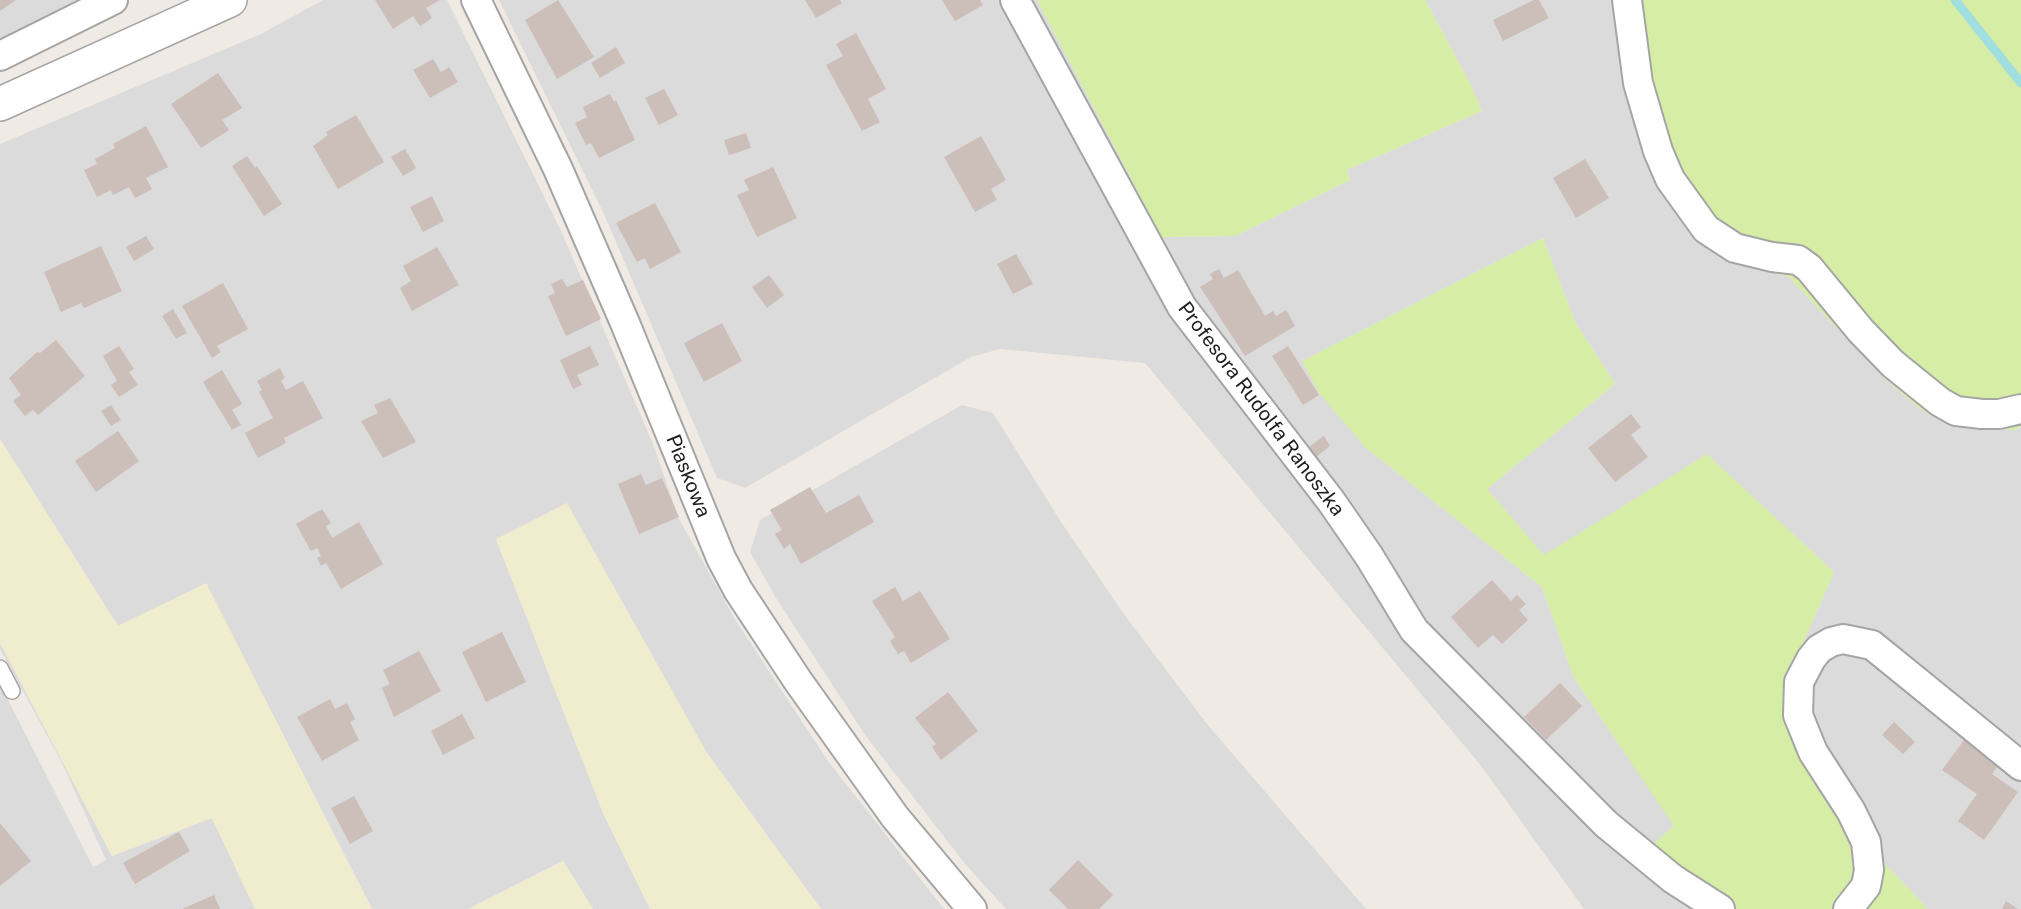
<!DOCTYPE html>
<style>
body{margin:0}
canvas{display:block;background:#f0eae4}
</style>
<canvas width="2021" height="909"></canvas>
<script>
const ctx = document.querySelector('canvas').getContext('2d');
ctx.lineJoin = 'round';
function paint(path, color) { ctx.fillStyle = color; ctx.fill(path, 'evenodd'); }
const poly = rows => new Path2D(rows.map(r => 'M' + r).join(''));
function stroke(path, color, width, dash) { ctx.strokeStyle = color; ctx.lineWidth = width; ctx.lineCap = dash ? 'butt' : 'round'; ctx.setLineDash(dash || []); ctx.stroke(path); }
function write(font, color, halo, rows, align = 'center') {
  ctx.font = font + ' "Public Sans",sans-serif'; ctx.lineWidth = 5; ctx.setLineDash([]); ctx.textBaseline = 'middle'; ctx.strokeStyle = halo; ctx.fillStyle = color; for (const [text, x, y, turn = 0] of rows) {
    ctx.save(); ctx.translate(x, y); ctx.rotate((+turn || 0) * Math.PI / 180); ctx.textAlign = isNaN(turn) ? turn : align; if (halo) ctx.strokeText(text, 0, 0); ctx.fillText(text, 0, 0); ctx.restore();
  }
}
paint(poly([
 [0,0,95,0,0,44],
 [323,0,447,0,562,233,653,444,679,519,736,621,828,761,944,909,821,909,707,753,496,539,603,813,650,909,593,909,563,861,468,909,372,909,206,584,118,626,0,439,0,144,261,34],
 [499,0,1037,0,1162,237,1235,236,1350,180,1347,170,1482,111,1471,85,1425,0,1638,0,1731,259,1789,277,1883,377,1922,410,1944,423,2015,430,2021,426,2021,909,1928,909,1835,812,1801,761,1788,731,1784,687,1834,572,1707,455,1544,556,1487,489,1615,384,1575,322,1543,238,1302,361,1365,447,1542,587,1574,678,1675,826,1635,860,1691,909,1584,909,1482,767,1145,363,1000,349,971,357,745,488,717,478,604,214],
 [962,405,993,413,1061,522,1126,617,1207,724,1366,909,1006,909,966,865,865,735,776,598,750,552,760,520],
 [0,643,112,856,212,818,255,909,0,909,0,684,93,867,106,860,61,761,0,649]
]), '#dcdbdb');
paint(poly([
 [0,439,118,626,206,583,372,909,255,909,212,818,112,856,0,643],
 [567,503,707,753,821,909,650,909,603,813,496,539],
 [563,861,593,909,468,909,480,903]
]), '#f0ecce');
paint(poly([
 [1037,0,1425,0,1471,85,1482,111,1347,170,1350,180,1235,236,1162,237],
 [1638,0,2021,0,2021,426,2015,430,1944,423,1922,410,1883,377,1789,277,1731,259,1687,225,1635,22],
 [1543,238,1575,322,1615,384,1487,489,1544,555,1707,454,1834,572,1784,687,1788,731,1801,761,1835,812,1928,909,1691,909,1634,860,1674,826,1574,678,1542,587,1365,447,1319,393,1302,361]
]), '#d6eda6');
stroke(poly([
 [1955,0,2021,83]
]), '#a1dee0', 9);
paint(poly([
 [0,0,16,0,0,11],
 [375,0,440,0,426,8,432,18,420,26,413,16,393,29],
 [558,0,594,57,557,79,525,20],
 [805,0,840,0,842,3,816,18],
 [942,0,980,0,983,5,955,21],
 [1534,0,1539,0,1549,18,1503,41,1493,20],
 [856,33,886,89,868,99,880,122,862,131,826,65,843,56,836,44],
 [616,47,625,63,600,78,591,63],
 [433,59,441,72,449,67,458,82,430,98,413,70],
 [218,73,242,108,222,120,229,130,201,148,171,104],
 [664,89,678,115,659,125,645,98],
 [610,94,614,102,616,100,635,140,599,158,591,143,586,145,575,123,587,117,583,107],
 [356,115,384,162,338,189,313,146,328,135,326,132],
 [146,126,168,167,146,178,152,189,135,198,129,187,113,195,111,190,97,197,84,170,97,164,95,159,115,148,113,144],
 [746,133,751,148,729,155,724,140],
 [981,136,1006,180,991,189,997,200,975,212,944,157],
 [405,149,416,168,403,176,391,157],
 [247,156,255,168,257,166,282,204,264,216,232,166],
 [1585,159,1609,198,1576,218,1553,178],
 [773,167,797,218,757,237,737,195,749,190,744,180],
 [432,196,444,221,423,232,410,207],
 [655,203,681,252,650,269,645,258,637,262,616,223],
 [146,236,154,249,134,261,126,247],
 [101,246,122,291,84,308,81,303,61,312,44,272],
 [437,247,459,285,412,311,400,288,411,281,403,266],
 [1016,254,1033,284,1013,294,997,264],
 [1219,269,1224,278,1238,270,1265,316,1273,311,1276,316,1286,310,1295,326,1245,356,1200,287,1213,279,1210,274],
 [769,275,784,295,767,308,752,287],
 [562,279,567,287,583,280,601,319,566,336,548,296,555,293,551,284],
 [223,283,248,329,217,346,221,352,212,358,182,306],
 [173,309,187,333,176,339,162,316],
 [722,323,742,361,704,382,684,343],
 [56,340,85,376,38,415,33,410,25,416,13,401,21,395,9,378,37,352,40,353],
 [119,346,134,369,129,372,138,385,119,397,111,385,117,381,103,356],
 [590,346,599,365,577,375,582,385,573,389,560,360],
 [1288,346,1319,395,1303,405,1272,356],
 [280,368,285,378,281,381,286,390,303,381,323,418,284,438,286,443,258,458,245,433,273,418,259,392,262,390,257,381],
 [222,370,242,404,232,410,241,425,232,430,203,382],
 [390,398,416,442,383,458,361,421,378,413,374,405],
 [111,405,121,420,111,426,101,411],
 [1631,414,1641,427,1631,435,1648,457,1615,482,1588,448],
 [118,431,139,461,96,492,75,461],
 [1324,436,1330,446,1316,457,1309,447],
 [641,474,646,485,662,478,679,517,639,534,618,484],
 [810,487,826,513,859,495,874,522,801,564,790,544,784,549,775,534,782,530,770,510],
 [322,509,331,523,326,526,332,538,359,522,383,564,341,589,326,563,321,566,317,558,321,556,317,548,311,551,296,524],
 [1492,580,1511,601,1517,595,1526,604,1519,610,1528,620,1502,644,1493,635,1478,648,1451,617],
 [895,587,903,601,920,591,950,639,911,663,904,651,898,654,890,641,895,637,872,601],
 [502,632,526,682,486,702,462,652],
 [419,651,441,691,394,717,382,688,390,684,383,670],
 [1560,683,1582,706,1546,740,1524,717],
 [948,692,978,731,941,760,932,747,936,744,915,718],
 [330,699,335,709,347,703,355,719,350,722,359,740,322,761,297,717],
 [462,714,475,738,443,755,431,731],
 [1894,722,1915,742,1903,754,1882,735],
 [1964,740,1999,764,1992,774,2018,792,1984,840,1958,821,1977,794,1942,770],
 [354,796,373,831,350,844,331,808],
 [0,823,31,861,0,886],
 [179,832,190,851,135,884,123,863],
 [1078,860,1113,895,1099,909,1068,909,1049,890],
 [214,895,220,909,182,909],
 [2006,901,2018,909,2002,909]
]), '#ccbeb9');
const service = poly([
 [0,668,12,691]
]);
const minor = poly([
 [476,0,558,169,625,323,721,558,738,590,798,681,895,817,972,909],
 [1015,0,1182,307,1331,501,1369,556,1414,630,1606,824,1673,879,1720,909],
 [1627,0,1638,83,1658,151,1670,179,1706,229,1735,248,1772,257,1798,260,1809,268,1861,331,1893,364,1940,402,1956,411,1982,414,1999,414,2021,409],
 [0,56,113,0],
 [1848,909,1866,886,1869,870,1866,842,1851,811,1813,752,1798,715,1799,682,1811,659,1819,649,1831,642,1843,639,1872,645,2021,766]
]);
const tertiary = poly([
 [0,104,230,0]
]);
stroke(service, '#a5a5a5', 18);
stroke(minor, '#a5a5a5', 32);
stroke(tertiary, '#a5a5a5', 36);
stroke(service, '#fff', 15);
stroke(minor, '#fff', 28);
stroke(tertiary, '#fff', 33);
write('20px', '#1e1e1e', '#fff', [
 ["Profesora Rudolfa Ranoszka",1261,409,53],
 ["Piaskowa",688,476,68]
]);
</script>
